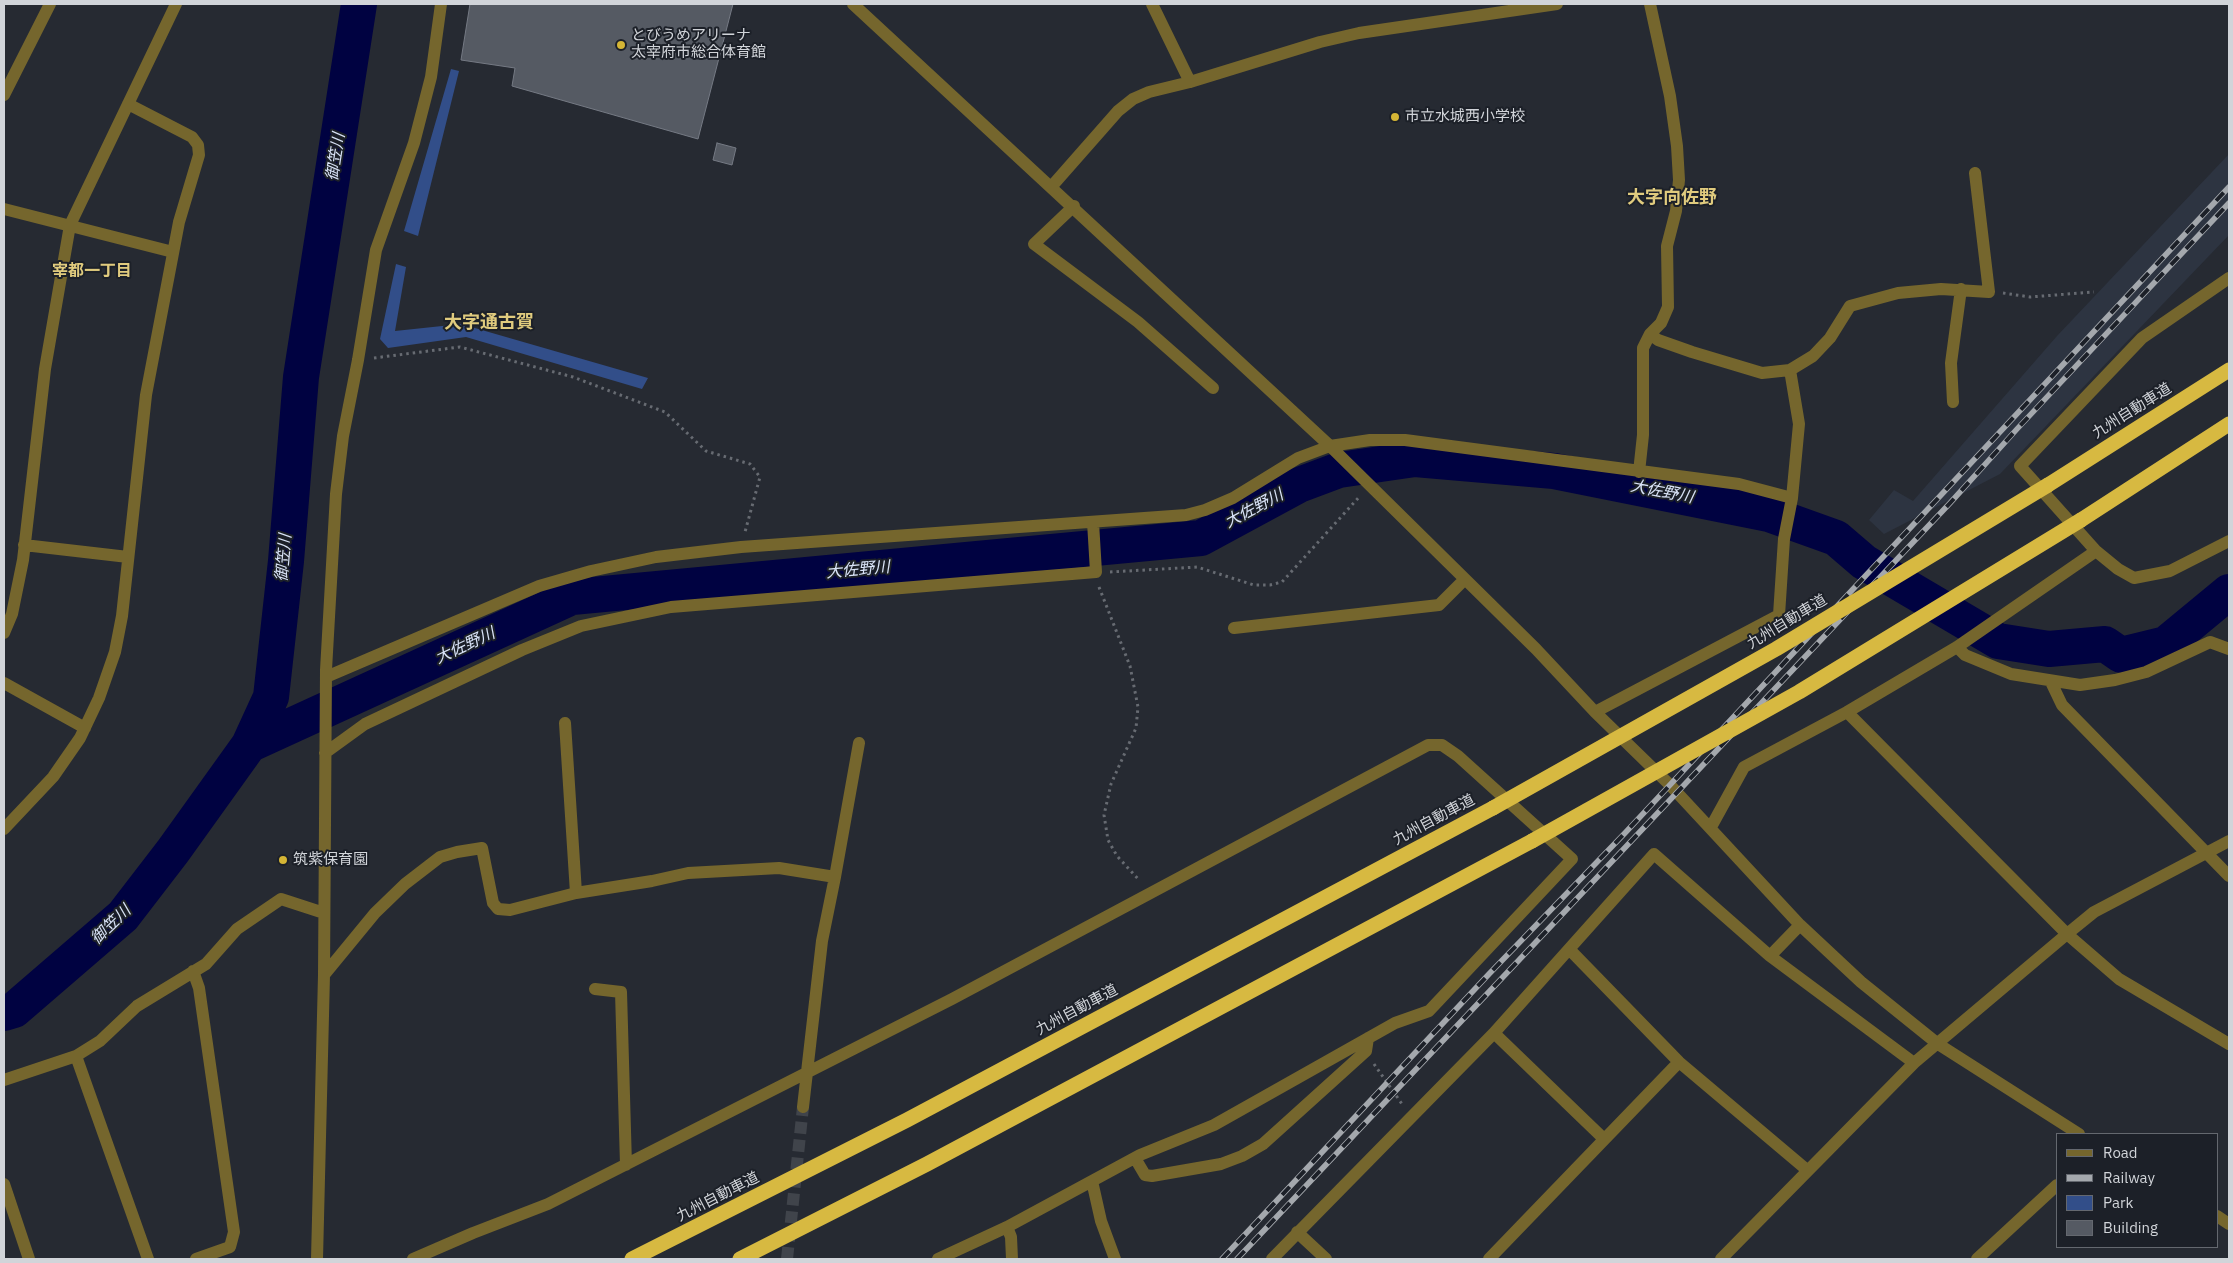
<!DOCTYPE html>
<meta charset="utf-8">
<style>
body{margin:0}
#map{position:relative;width:2233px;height:1263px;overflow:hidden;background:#262a32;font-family:"IBM Plex Sans",sans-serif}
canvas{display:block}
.frame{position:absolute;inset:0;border:5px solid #d1d4d9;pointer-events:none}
.legend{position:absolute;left:2056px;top:1133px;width:162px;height:115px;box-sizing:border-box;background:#1c2028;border:1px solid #64686f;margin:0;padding:6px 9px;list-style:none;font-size:15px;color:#d1d4d9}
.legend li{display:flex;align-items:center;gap:10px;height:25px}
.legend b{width:25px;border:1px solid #64686f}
</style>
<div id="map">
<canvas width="2233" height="1263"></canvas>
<div class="frame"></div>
<ul class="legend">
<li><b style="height:6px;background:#75662d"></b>Road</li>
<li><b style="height:6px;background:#a4a8ad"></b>Railway</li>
<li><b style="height:14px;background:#324e89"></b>Park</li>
<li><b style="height:14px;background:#555a63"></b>Building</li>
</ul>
</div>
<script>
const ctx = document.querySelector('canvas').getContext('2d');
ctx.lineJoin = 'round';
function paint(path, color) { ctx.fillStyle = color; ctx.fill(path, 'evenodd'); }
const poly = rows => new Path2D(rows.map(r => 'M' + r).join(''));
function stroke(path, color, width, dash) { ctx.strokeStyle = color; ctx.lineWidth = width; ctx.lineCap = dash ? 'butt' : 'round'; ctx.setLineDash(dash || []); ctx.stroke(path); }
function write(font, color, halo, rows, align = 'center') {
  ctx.font = font + ' "IBM Plex Sans","Noto Sans JP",sans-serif'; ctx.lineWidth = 4; ctx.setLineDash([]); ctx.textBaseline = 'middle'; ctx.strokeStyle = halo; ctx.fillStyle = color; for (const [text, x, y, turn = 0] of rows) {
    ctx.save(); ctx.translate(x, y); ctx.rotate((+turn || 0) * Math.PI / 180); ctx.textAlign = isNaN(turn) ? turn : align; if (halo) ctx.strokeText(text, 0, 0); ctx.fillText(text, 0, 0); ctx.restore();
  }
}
paint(poly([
 [2229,154,2229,235,2000,474,1884,534,1869,520,1894,490,1913,501,2057,336]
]), '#2d3441');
paint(poly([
 [451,69,459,71,418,236,404,231],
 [396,264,406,267,395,331,461,324,648,378,642,389,466,337,388,348,380,339]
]), '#324e89');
stroke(poly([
 [249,745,572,597,1201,538,1299,485,1339,470,1415,459,1554,471,1769,514,1836,538,1864,562,1998,641,2049,649,2105,644,2121,655,2166,644,2229,592],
 [4,1013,14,1010,123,916,173,851,249,745,271,697,286,561,301,377,359,4]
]), '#000241', 36);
const building = poly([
 [470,4,733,4,698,139,512,86,515,68,461,60,470,4],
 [717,143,736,148,732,165,713,160,717,143]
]);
paint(building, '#555a63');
stroke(building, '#757a84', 1);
stroke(poly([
 [787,1259,803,1107]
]), '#40444b', 12, [12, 6]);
stroke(poly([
 [2003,293,2030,297,2094,292],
 [374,358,460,347,573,377,665,412,706,451,750,464,760,477,745,532],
 [1110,572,1197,567,1254,585,1270,585,1282,582,1360,496],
 [1099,587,1130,666,1138,707,1136,728,1111,784,1104,815,1108,840,1117,856,1140,881],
 [1374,1064,1402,1104]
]), '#676b72', 3, [2.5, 4]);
stroke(poly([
 [853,4,1330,446,1536,649,1595,712,1670,785,1800,925,1861,982,1938,1044,2079,1134],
 [1152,4,1190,82],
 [4,95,50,4],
 [1052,186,1118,111,1133,99,1149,92,1190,82,1320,42,1359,33,1557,4],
 [1074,206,1034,244,1138,322,1213,388],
 [4,209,173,252],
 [2229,278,2142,338,2020,466,2096,551,2118,569,2134,578,2170,571,2229,541],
 [1650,334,1658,340,1692,352,1762,373,1790,370,1813,356,1830,338,1850,306,1898,293,1941,289,1989,292,1975,173],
 [1953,402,1951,363,1961,289],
 [1639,472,1643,435,1643,348,1650,334,1661,323,1668,307,1667,246,1676,211,1679,180,1677,146,1670,96,1650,4],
 [24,545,128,557],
 [1234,628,1439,605,1465,579],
 [4,633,12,614,23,560,45,369,70,225,176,4],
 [1957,647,1965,655,2011,674,2080,685,2115,680,2146,672,2210,642,2229,649],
 [326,677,539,586,591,571,656,557,741,547,1186,515,1205,510,1233,498,1298,458,1330,446,1370,440,1405,440,1739,484,1792,498],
 [2051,682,2062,705,2229,876],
 [4,683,85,728],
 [1595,712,1779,615,1784,539,1792,498,1799,424,1790,370],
 [1847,712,2067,934,2119,979,2229,1044],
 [565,723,576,893],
 [325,753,365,724,522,650,581,626,671,607,1096,572,1093,522],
 [1711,827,1744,767,1847,712,1957,647,2096,551],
 [4,829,53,777,80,738,99,698,115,652,122,616,146,395,179,222,199,155,198,145,192,137,128,104],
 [835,877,859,743],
 [1570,950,1679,1062,1807,1170],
 [1770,956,1800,925],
 [193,971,199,988,234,1232,230,1247,196,1259],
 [324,975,375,913,405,884,440,857,457,852,482,848,493,903,498,909,510,910,576,893,652,881,688,873,779,868,835,877,822,941,803,1107],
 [595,989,621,992,626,1165],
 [1494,1033,1603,1138],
 [76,1056,148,1259],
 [4,1080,76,1056,100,1041,137,1006,206,964,237,929,281,899,324,913],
 [1135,1158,1145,1175,1152,1176,1221,1164,1242,1156,1263,1144,1366,1051,1368,1038],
 [1092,1181,1101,1221,1115,1259],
 [4,1184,29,1259],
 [2217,1216,2229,1224],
 [1007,1227,1011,1237,1012,1259],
 [1297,1232,1326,1259],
 [317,1259,324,975,326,670,336,494,343,436,358,360,376,250,414,143,431,77,441,4],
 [413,1259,473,1233,548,1204,952,999,1428,745,1442,745,1458,756,1572,859,1429,1011,1395,1023,1214,1125,1140,1155,1007,1227,938,1259],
 [1272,1259,1494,1033,1654,854,1770,956,1914,1063],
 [1489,1259,1679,1062],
 [1721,1259,1914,1063,2067,934,2094,912,2229,841],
 [1977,1259,2057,1185]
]), '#75662d', 12);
stroke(poly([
 [2048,485,2229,370],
 [2081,520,2229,424],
 [632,1259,907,1120,1493,808],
 [740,1259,927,1164,1532,841]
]), '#d7b941', 15);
const rail = poly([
 [1222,1259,1489,974,1625,833,2229,187],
 [1237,1259,1951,502,2017,429,2229,203]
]);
stroke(rail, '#a4a8ad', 5.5);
stroke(rail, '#1c2028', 4, [11]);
stroke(poly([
 [1493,808,1776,649,2048,485],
 [1532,841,1799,692,2081,520]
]), '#d7b941', 15);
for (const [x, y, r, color] of [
 [621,45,5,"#d5b535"],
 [1395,117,5,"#d5b535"],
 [283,860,5,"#d5b535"]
]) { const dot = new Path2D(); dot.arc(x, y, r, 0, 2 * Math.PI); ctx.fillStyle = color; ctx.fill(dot); stroke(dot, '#1c2028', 2); }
write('15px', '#d1d4d9', '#1c2028', [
 ["とびうめアリーナ",631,36],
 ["太宰府市総合体育館",631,53],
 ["市立水城西小学校",1405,117],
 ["筑紫保育園",293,860]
], 'left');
write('15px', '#d1d4d9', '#1c2028', [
 ["九州自動車道",2132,411,-32],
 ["九州自動車道",1787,622,-31],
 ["九州自動車道",1434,820,-28],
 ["九州自動車道",1077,1010,-28],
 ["九州自動車道",718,1197,-27]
]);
write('italic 16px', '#dae4f8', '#1c2028', [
 ["御笠川",336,157,-81],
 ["大佐野川",1662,492,11],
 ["大佐野川",1254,509,-28],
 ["御笠川",284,558,-85],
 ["大佐野川",858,570,-5],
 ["大佐野川",465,646,-25],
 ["御笠川",111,925,-44]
]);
write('bold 16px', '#e0cb7e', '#1c2028', [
 ["宰都一丁目",92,271]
]);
write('bold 18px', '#e0cb7e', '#1c2028', [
 ["大字向佐野",1672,198],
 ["大字通古賀",489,323]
]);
</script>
